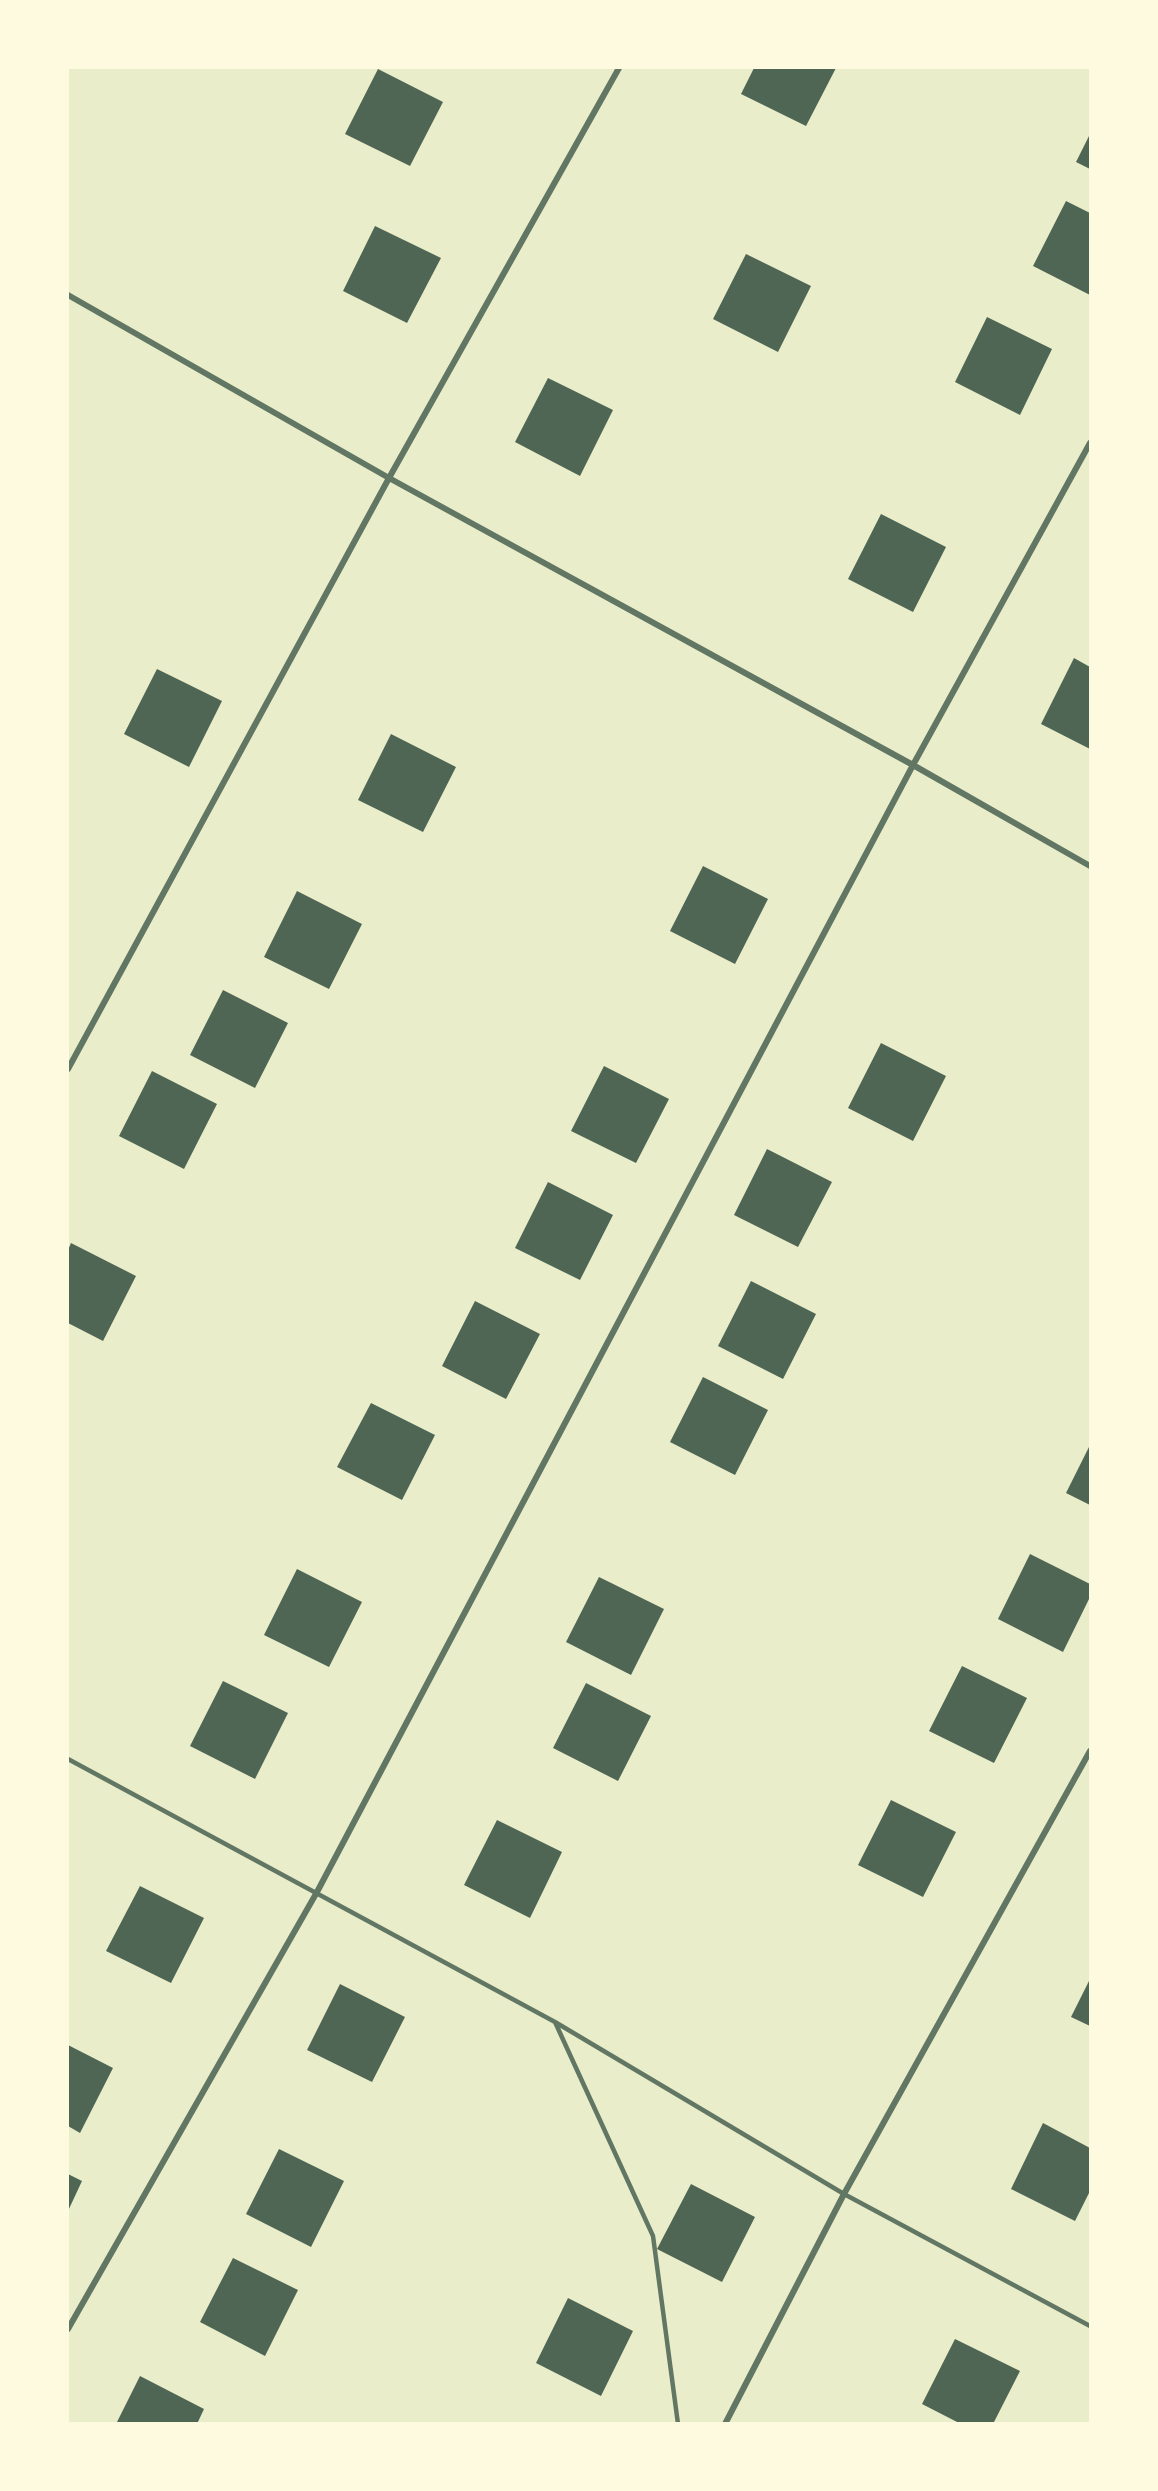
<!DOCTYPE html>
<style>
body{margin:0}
#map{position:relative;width:1158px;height:2491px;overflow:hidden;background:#e9edc9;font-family:Overpass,sans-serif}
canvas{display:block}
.frame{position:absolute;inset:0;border:69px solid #fefae0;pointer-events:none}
</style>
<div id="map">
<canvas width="1158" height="2491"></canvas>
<div class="frame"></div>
</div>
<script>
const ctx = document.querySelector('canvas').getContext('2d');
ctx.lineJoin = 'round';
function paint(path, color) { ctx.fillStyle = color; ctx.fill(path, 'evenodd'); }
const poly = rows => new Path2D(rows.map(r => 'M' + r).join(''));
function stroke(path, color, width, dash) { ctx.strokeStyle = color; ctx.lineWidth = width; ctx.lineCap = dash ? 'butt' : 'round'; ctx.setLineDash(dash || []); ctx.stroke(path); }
paint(poly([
 [754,68,836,68,806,126,741,94],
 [378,69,443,102,410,166,345,134],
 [1090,134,1090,169,1076,162],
 [1066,201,1090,213,1090,295,1033,266],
 [375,226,441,258,407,323,343,291],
 [746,254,811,286,778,352,713,319],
 [987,317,1052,349,1020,415,955,382],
 [548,378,613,410,580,476,515,442],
 [881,514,946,547,913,612,848,579],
 [1074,658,1090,667,1090,749,1041,724],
 [157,669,222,701,189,767,124,734],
 [391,734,456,767,423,832,358,800],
 [703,866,768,899,735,964,670,931],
 [297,891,362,924,329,989,264,957],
 [223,990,288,1023,255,1088,190,1055],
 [881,1043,946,1076,913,1141,848,1108],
 [604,1066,669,1099,636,1163,571,1131],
 [152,1071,217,1104,184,1169,119,1136],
 [767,1149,832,1182,798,1247,734,1215],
 [548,1182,613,1215,580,1280,515,1248],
 [71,1243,136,1276,103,1341,68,1323,68,1250],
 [751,1281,816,1314,783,1379,718,1346],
 [475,1301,540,1334,506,1399,442,1366],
 [703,1377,768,1410,735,1475,670,1442],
 [371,1403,435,1435,402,1500,337,1467],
 [1090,1445,1090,1505,1066,1493],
 [1030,1554,1090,1584,1090,1597,1063,1652,998,1619],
 [297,1569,362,1602,329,1667,264,1635],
 [599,1577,664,1609,631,1675,566,1642],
 [962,1666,1027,1698,994,1763,929,1731],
 [223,1681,288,1713,255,1779,190,1746],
 [586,1683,651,1716,618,1781,553,1748],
 [891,1800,956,1832,923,1897,858,1865],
 [497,1820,562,1852,530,1918,464,1885],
 [140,1886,204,1918,171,1983,106,1951],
 [1090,1979,1090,2026,1071,2017],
 [340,1984,405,2017,372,2082,307,2050],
 [68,2045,113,2068,80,2133,68,2126],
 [1043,2123,1090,2148,1090,2191,1075,2221,1011,2189],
 [279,2149,344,2181,311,2247,246,2214],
 [68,2174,82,2181,68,2211],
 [691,2184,755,2217,722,2282,657,2249],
 [233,2258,298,2290,265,2356,200,2322],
 [568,2298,633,2331,601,2396,536,2363],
 [955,2339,1020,2371,993,2424,961,2424,922,2404],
 [140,2376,204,2409,197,2424,116,2424]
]), '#4f6655');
stroke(poly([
 [68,1759,555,2022,844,2194,1090,2326],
 [555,2022,653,2236,678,2424]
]), '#617663', 4.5);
stroke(poly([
 [68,295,389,478,913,765,1090,866],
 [68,1069,389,478,619,68],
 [68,2329,317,1892,913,765,1090,443],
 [725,2424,844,2194,1090,1751]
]), '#617663', 6);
</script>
